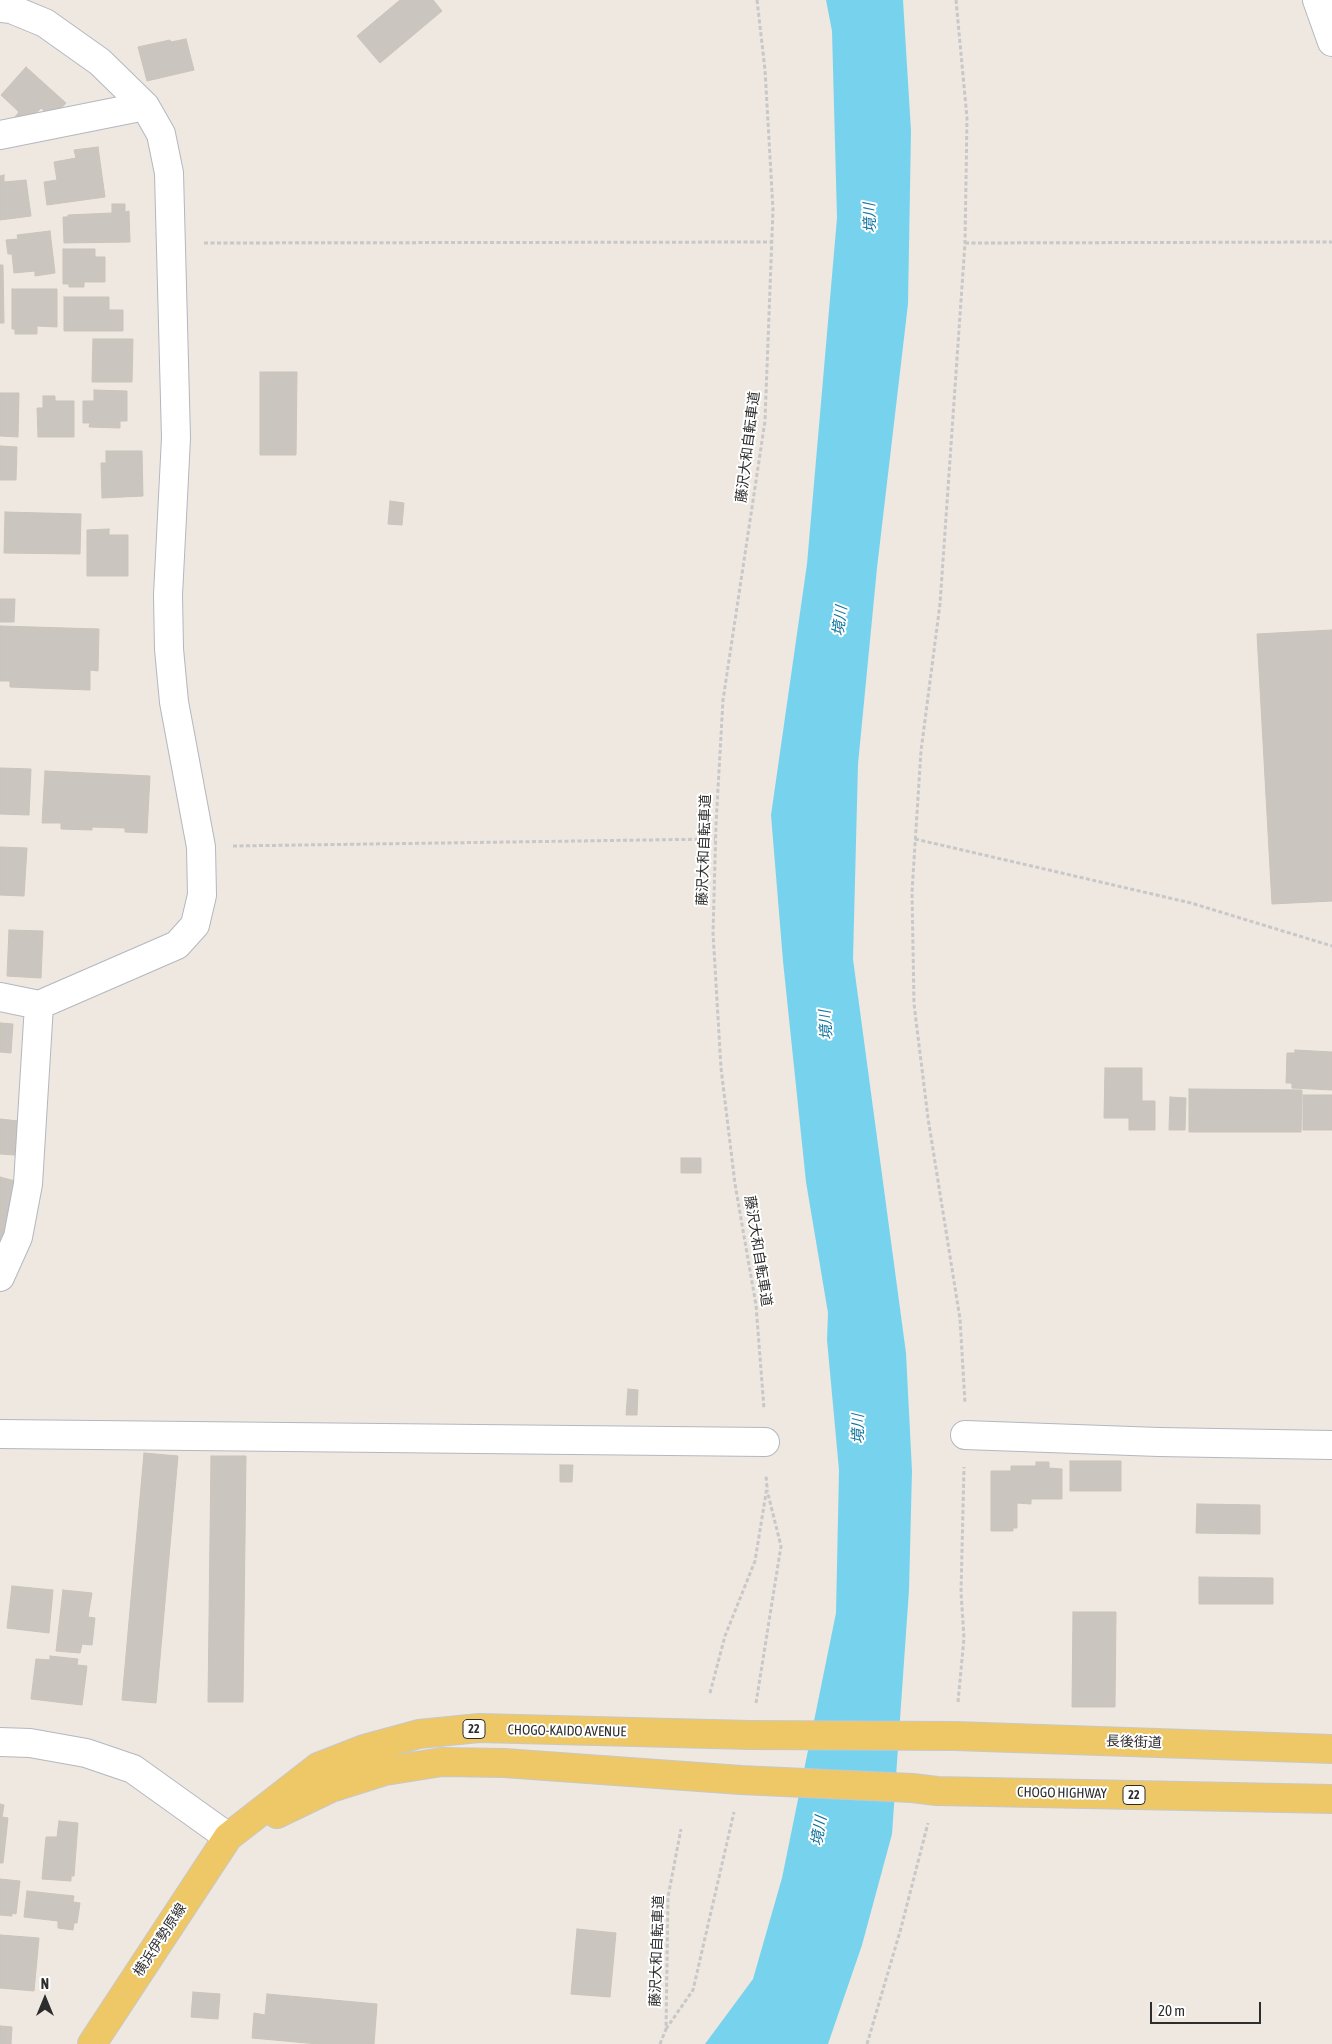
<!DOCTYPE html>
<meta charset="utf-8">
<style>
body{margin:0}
#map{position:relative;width:1332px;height:2044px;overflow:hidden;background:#eee8e0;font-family:"Asap Condensed",sans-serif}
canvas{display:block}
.north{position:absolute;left:20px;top:1974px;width:50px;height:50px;-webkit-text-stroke:4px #fff;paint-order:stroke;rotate:0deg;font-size:14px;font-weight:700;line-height:20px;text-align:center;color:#2d2d2d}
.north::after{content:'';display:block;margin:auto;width:18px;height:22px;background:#2d2d2d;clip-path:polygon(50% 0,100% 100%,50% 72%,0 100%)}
.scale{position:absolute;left:1150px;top:2002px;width:111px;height:22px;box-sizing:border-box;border:2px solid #2d2d2d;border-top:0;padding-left:6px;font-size:15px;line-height:18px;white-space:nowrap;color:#2d2d2d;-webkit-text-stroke:4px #fff;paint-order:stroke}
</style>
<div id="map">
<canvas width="1332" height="2044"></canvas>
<div class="north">N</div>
<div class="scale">20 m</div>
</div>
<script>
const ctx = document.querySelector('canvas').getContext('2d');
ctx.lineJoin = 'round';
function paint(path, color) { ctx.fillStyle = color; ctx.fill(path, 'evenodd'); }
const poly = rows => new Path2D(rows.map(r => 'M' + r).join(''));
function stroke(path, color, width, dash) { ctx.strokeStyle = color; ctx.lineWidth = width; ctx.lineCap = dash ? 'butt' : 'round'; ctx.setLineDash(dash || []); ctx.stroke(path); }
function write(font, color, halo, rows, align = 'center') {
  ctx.font = font + ' "Asap Condensed","Noto Sans JP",sans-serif'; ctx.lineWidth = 4; ctx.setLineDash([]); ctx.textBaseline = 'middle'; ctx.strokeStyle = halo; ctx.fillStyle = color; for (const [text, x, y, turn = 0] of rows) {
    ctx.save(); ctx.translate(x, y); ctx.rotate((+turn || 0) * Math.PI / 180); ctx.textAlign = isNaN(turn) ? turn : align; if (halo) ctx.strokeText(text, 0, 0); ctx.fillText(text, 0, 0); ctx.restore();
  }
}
paint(poly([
 [826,0,903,0,911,131,908,304,877,568,858,764,853,959,906,1353,912,1471,909,1590,892,1834,862,1945,828,2044,705,2044,753,1979,782,1878,836,1613,839,1470,827,1340,828,1313,806,1182,783,961,771,815,807,564,837,218,832,31]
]), '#77d3ed');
const building = poly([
 [400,0,433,0,442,11,380,63,357,36,400,0],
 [186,39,194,70,147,81,138,47,170,40,171,42,186,39],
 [26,67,66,103,52,118,41,108,29,121,20,123,14,118,19,112,1,95,26,67],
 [98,147,105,197,47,205,44,182,57,180,54,162,76,158,74,150,98,147],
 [4,175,4,182,26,180,31,216,0,220,0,176,4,175],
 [112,204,125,204,125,212,129,211,130,242,64,243,63,217,68,217,68,215,112,213,112,204],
 [50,231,55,273,35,276,35,271,14,273,12,254,8,254,6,240,18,239,17,235,50,231],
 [63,249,95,249,95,257,105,257,105,282,84,282,84,287,69,287,69,284,63,284,63,249],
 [0,265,3,265,4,323,0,323,0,265],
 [12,289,57,289,57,327,37,326,37,334,15,334,15,329,12,329,12,289],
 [64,297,109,297,109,310,123,310,123,331,64,331,64,297],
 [93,339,133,339,132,382,92,382,93,339],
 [260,372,297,372,296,455,260,455,260,372],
 [94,390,127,391,127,421,120,421,120,428,89,427,90,423,83,423,83,401,94,401,94,390],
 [0,393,19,393,18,437,0,436,0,393],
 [43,396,55,396,55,401,74,401,74,437,38,437,37,408,43,408,43,396],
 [0,446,17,447,16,480,0,480,0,446],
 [106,451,142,451,143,496,102,498,101,463,106,463,106,451],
 [390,501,404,503,402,525,388,524,390,501],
 [5,512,81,514,80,554,4,553,5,512],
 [109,529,109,535,128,535,128,576,87,576,87,530,109,529],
 [0,599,15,599,14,622,0,622,0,599],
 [0,626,99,629,98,671,90,670,90,690,10,687,10,681,0,681,0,626],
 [1332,630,1332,901,1272,904,1257,634,1332,630],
 [0,768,31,769,29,815,0,814,0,768],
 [45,771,150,776,147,833,125,832,125,828,92,827,92,830,61,829,61,823,42,823,45,771],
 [0,847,27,848,24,896,0,895,0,847],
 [9,930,43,931,41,978,7,976,9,930],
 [0,1023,13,1024,11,1053,0,1052,0,1023],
 [1295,1050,1332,1052,1332,1090,1292,1088,1292,1083,1286,1083,1287,1053,1295,1053,1295,1050],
 [1105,1068,1142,1068,1142,1101,1155,1101,1155,1130,1129,1130,1129,1118,1104,1118,1105,1068],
 [1189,1089,1302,1090,1301,1132,1189,1132,1189,1089],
 [1303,1095,1332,1095,1332,1130,1303,1130,1303,1095],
 [1170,1097,1186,1098,1185,1130,1169,1130,1170,1097],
 [0,1119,18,1121,15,1155,0,1154,0,1119],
 [681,1158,701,1158,701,1173,681,1173,681,1158],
 [0,1177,19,1182,3,1242,0,1242,0,1177],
 [628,1389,638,1390,637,1415,626,1415,628,1389],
 [144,1453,178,1456,156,1703,122,1700,144,1453],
 [211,1456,246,1456,243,1702,208,1702,211,1456],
 [1070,1461,1121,1461,1121,1491,1070,1491,1070,1461],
 [1036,1462,1049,1462,1049,1468,1062,1469,1062,1499,1031,1499,1031,1504,1017,1503,1017,1528,1013,1528,1013,1531,991,1531,991,1471,1011,1471,1011,1466,1036,1466,1036,1462],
 [560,1465,573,1465,572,1482,560,1482,560,1465],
 [1197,1504,1260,1505,1260,1534,1196,1533,1197,1504],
 [1199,1577,1273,1578,1273,1604,1199,1604,1199,1577],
 [12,1586,53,1590,49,1633,7,1628,12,1586],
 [63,1590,92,1593,88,1617,95,1618,92,1645,82,1644,80,1653,56,1651,63,1590],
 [1073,1612,1116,1612,1115,1707,1072,1707,1073,1612],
 [50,1656,78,1659,77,1665,87,1666,82,1705,31,1699,36,1659,50,1660,50,1656],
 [0,1804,4,1805,2,1817,8,1818,3,1863,0,1863,0,1804],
 [59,1821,78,1823,74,1876,71,1876,71,1881,42,1879,46,1837,57,1837,59,1821],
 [0,1879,20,1881,16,1914,12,1913,12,1916,0,1915,0,1879],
 [27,1891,74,1896,73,1902,80,1903,77,1923,74,1923,73,1930,58,1928,58,1921,24,1917,27,1891],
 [577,1929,616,1933,610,1997,571,1994,577,1929],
 [0,1935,39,1938,34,1991,0,1988,0,1935],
 [193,1992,220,1994,218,2019,191,2017,193,1992],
 [267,1994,377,2004,374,2044,318,2044,252,2038,254,2013,265,2015,267,1994],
 [0,2026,12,2027,11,2044,0,2044,0,2026]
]);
paint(building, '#cac6bf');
stroke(building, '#cac3ba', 1);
const street = poly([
 [0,8,11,9,45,23,100,62,145,106,161,134,169,173,176,438,168,595,169,649,174,702,201,847,202,895,195,925,177,945,39,1005,0,997],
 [0,135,145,106],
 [0,1277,18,1237,28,1184,39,1005],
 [0,1434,765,1442],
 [965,1435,1159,1442,1332,1445]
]);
const secondary = poly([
 [1317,0,1332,42],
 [0,1742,30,1743,86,1753,133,1769,228,1837]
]);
const primary = poly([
 [277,1814,331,1788,385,1771,442,1762,504,1763,741,1780,912,1788,937,1791,1332,1799],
 [92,2044,228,1837,318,1767,364,1749,419,1734,479,1728,750,1735,955,1736,1332,1749]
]);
stroke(street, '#b4b7c0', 30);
stroke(secondary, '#b4b7c0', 30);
stroke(primary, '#c8c8c8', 30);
stroke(poly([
 [757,0,765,70,773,209,765,421,723,700,716,824,713,933,721,1068,735,1184,756,1305,764,1409],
 [956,0,967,118,965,243,940,604,921,751,912,892,914,1004,928,1118,960,1319,965,1403],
 [204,243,772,242],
 [965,243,1332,242],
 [915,839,1191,903,1332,946],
 [233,846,715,839],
 [710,1693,725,1636,755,1561,767,1487,766,1476],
 [958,1702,964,1638,961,1592,964,1467],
 [756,1703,781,1546,767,1490],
 [666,2029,693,1990,734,1812],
 [660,2044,666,2029,668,1897,681,1829],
 [867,2044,901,1928,928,1823]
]), '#c8c8c8', 3, [4, 2.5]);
stroke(street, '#fff', 28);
stroke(secondary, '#fff', 28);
stroke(primary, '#eec866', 28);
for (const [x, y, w] of [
 [474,1729,22],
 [1134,1795,22]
]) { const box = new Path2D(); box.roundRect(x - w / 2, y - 9.5, w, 19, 4); ctx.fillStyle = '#fff'; ctx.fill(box); stroke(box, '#2d2d2d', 1); }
write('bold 12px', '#2d2d2d', null, [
 ["22",474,1729],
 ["22",1134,1795]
]);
write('14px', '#2d2d2d', '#fff', [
 ["藤沢大和自転車道",748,447,-83],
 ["藤沢大和自転車道",704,850,-88],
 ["藤沢大和自転車道",758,1251,81],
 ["CHOGO-KAIDO AVENUE",567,1731,1],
 ["長後街道",1134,1742,2],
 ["CHOGO HIGHWAY",1062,1793,1],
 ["横浜伊勢原線",160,1940,-57],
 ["藤沢大和自転車道",657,1951,-88]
]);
write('italic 15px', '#11749e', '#fff', [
 ["境川",870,218,-92],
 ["境川",840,621,-83],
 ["境川",826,1025,-94],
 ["境川",858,1429,-90],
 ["境川",819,1831,-81]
]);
</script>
